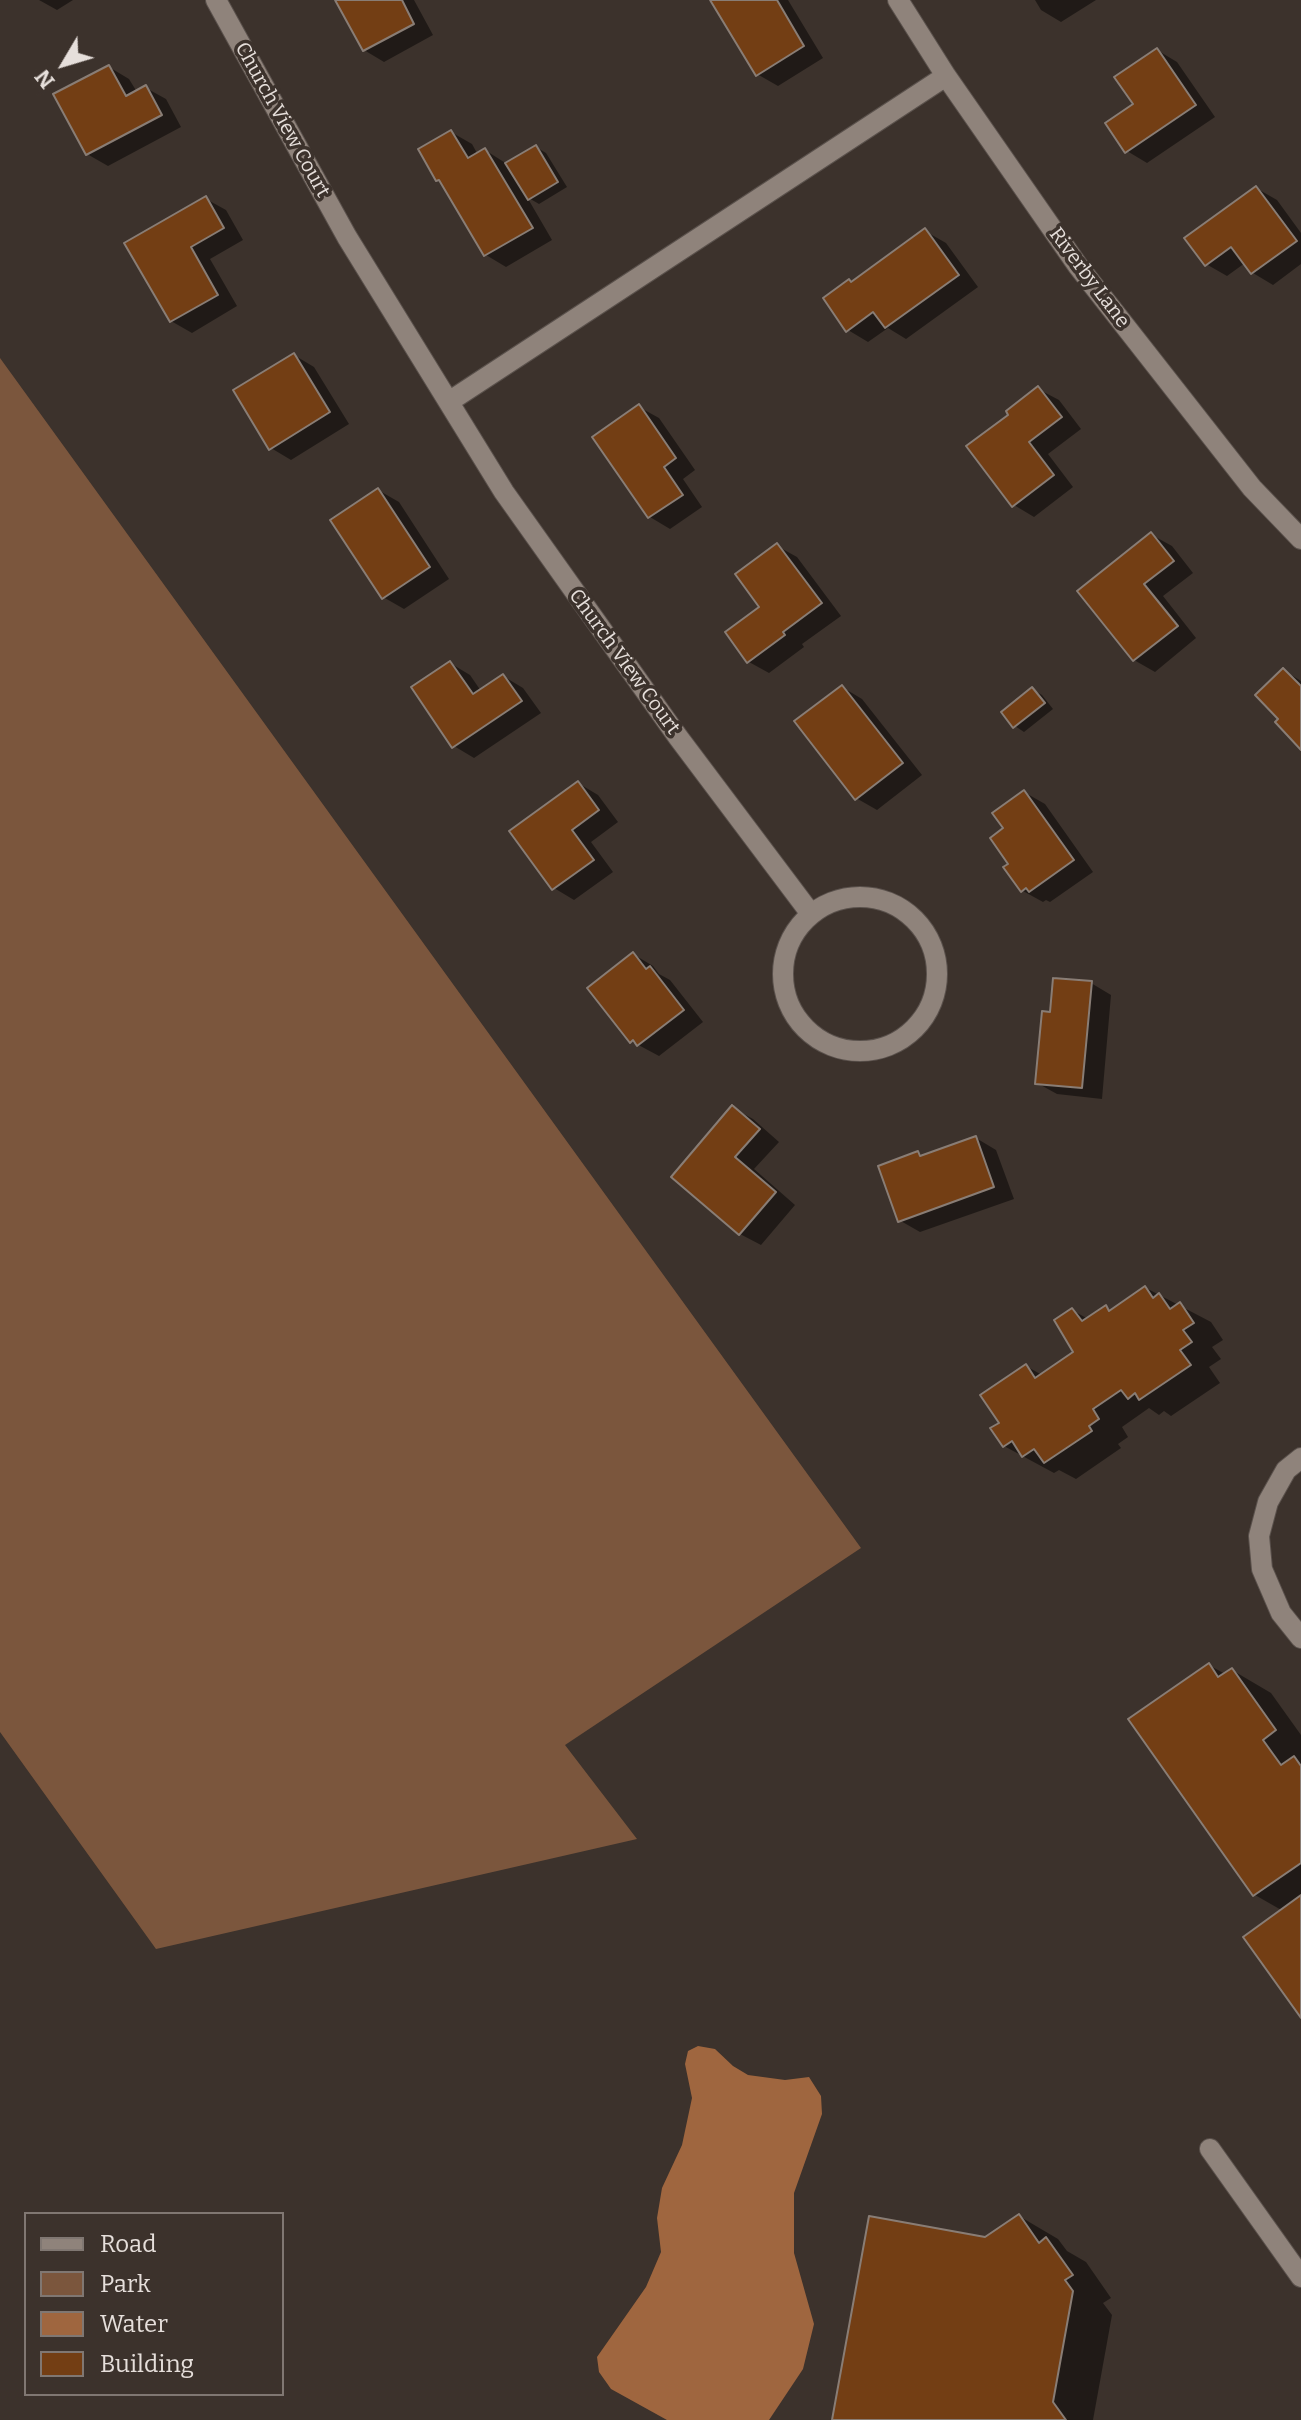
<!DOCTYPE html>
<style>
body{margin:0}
#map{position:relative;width:1301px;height:2420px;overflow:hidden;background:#3c322c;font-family:Bitter,serif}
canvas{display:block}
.legend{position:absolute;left:24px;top:2212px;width:260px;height:184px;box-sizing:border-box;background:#3c322c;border:2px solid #807772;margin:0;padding:10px 14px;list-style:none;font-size:24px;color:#e6dfdb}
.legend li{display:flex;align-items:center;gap:16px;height:40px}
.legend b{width:40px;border:2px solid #807772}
.north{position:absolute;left:24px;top:24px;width:80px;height:80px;-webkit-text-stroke:6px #3c322c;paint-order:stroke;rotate:232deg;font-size:22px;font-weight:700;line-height:32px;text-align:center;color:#e6dfdb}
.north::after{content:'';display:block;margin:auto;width:28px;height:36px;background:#e6dfdb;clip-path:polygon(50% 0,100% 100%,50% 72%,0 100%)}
</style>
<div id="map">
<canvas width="1301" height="2420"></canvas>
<ul class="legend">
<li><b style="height:10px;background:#8f837b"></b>Road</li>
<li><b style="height:22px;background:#7b563d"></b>Park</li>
<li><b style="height:22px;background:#9f663f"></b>Water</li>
<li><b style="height:22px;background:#733e14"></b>Building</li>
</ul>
<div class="north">N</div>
</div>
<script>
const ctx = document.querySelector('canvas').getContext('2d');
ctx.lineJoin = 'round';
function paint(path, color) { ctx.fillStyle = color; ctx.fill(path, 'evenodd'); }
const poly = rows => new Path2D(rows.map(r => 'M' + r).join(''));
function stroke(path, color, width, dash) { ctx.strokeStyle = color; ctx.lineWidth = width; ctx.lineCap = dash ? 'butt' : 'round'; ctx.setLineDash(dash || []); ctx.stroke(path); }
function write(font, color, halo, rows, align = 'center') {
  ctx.font = font + ' Bitter,serif'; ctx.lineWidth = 7; ctx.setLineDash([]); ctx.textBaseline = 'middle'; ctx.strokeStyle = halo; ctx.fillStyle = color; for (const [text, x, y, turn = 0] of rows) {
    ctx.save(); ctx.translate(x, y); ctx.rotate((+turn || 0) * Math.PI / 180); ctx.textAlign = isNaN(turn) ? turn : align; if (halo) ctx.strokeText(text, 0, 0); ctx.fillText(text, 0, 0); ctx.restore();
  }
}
paint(poly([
 [0,358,861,1548,565,1745,637,1839,156,1949,0,1732]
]), '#7b563d');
paint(poly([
 [698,2046,715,2049,733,2066,748,2075,785,2080,809,2077,821,2096,822,2114,794,2193,794,2253,814,2324,803,2369,769,2420,667,2420,611,2389,599,2372,597,2357,646,2287,661,2252,657,2218,662,2188,682,2145,692,2098,685,2064,688,2051]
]), '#9f663f');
paint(poly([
 [39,0,73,0,57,10],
 [338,0,414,0,433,35,384,62,364,50],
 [712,0,788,0,823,58,778,86,757,74],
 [1035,0,1096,0,1061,22,1041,10],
 [1157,50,1177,62,1215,117,1147,163,1127,151,1136,104],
 [109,67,129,79,137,92,146,88,166,99,181,127,108,166,87,154],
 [451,132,472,144,478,155,485,150,507,164,536,147,546,153,567,187,539,204,527,197,552,240,506,267,486,255,443,183,438,180],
 [1256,188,1277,200,1301,233,1301,264,1273,285,1253,273,1245,263,1227,276,1206,264],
 [206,199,226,210,243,240,210,259,237,306,192,333,171,321,127,244],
 [925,231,946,243,978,287,906,339,888,328,868,342,848,330,853,283],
 [294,355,314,367,349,424,291,460,271,448],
 [1038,389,1059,400,1081,429,1048,454,1073,487,1034,517,1014,505,1011,415],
 [639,407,659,418,695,470,683,479,702,507,670,529,650,517,595,437],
 [378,490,399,502,449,579,404,609,383,597],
 [1152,535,1172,546,1193,573,1163,596,1196,638,1155,672,1134,660,1080,591],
 [777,546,797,557,841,616,802,644,804,647,769,673,749,662,727,632,762,608],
 [450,663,470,675,481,691,503,676,523,688,541,713,474,758,454,746],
 [1283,670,1301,681,1301,747,1281,719],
 [842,687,862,699,922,775,877,810,856,798],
 [1032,689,1042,695,1053,709,1024,732,1015,726],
 [578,783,598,795,618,822,591,842,613,872,574,900,554,888],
 [1024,792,1045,804,1093,872,1050,902,1046,900,1043,902,1023,891,1006,868,1011,864,1006,829],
 [633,954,653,966,659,974,670,980,703,1022,659,1056,631,1041],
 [1091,983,1111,995,1102,1099,1057,1094,1037,1083],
 [733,1108,753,1119,779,1142,754,1169,795,1205,761,1245,740,1234,674,1176],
 [976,1138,996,1150,1014,1199,920,1232,899,1220,918,1153,924,1157],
 [1146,1288,1211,1322,1223,1340,1212,1347,1221,1359,1209,1367,1220,1383,1171,1416,1164,1411,1159,1415,1149,1408,1122,1427,1128,1437,1118,1444,1121,1448,1076,1479,1059,1470,1054,1473,1004,1446,1001,1423,1026,1366,1042,1375,1076,1352,1072,1310,1088,1319,1106,1308,1112,1311],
 [1209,1665,1225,1674,1232,1670,1271,1693,1301,1735,1301,2015,1283,1911,1255,1895,1131,1720],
 [1019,2216,1058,2239,1067,2251,1086,2262,1111,2298,1103,2303,1112,2315,1093,2420,834,2420,985,2240]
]), '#0007');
const building = poly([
 [335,0,402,0,414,24,363,51,335,0],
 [710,0,777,0,804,46,756,76,710,0],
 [1157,48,1196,105,1125,153,1105,123,1133,104,1114,77,1157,48],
 [109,65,126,96,146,85,162,115,86,155,53,94,109,65],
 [451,130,468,158,485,148,533,228,484,256,439,180,436,181,418,149,451,130],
 [536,145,558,182,528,200,505,163,536,145],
 [1256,186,1297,241,1251,274,1231,247,1205,266,1184,238,1256,186],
 [206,196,224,228,191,247,218,295,170,322,124,243,206,196],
 [925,228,959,275,885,328,873,312,846,332,823,298,849,279,851,282,925,228],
 [294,353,330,412,269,450,233,390,294,353],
 [1038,386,1062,417,1029,442,1054,475,1012,507,966,446,1008,415,1006,411,1038,386],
 [639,404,676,458,664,467,683,495,648,518,592,437,639,404],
 [378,488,430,567,382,599,330,520,378,488],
 [1151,532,1174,561,1144,584,1178,626,1133,661,1077,591,1151,532],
 [777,543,822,603,783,632,785,635,747,663,725,632,759,607,735,574,777,543],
 [450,661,473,694,503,674,522,701,452,748,411,687,450,661],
 [1283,668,1301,686,1301,750,1275,722,1278,719,1255,695,1283,668],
 [842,685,903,763,855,800,794,721,842,685],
 [1032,687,1045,703,1013,728,1001,712,1032,687],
 [578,781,599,810,572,830,594,860,552,890,509,831,578,781],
 [1024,790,1074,860,1029,892,1026,888,1021,892,1003,867,1008,864,990,838,1003,828,992,813,1024,790],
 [633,952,646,969,650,966,684,1010,637,1046,633,1040,630,1043,587,988,633,952],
 [1053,978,1092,981,1082,1088,1035,1084,1042,1011,1050,1012,1053,978],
 [732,1105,760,1129,735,1157,776,1192,739,1235,671,1177,732,1105],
 [976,1136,994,1187,898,1222,878,1166,918,1151,920,1156,976,1136],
 [1145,1286,1153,1298,1159,1293,1170,1309,1180,1302,1194,1323,1183,1330,1192,1342,1180,1350,1191,1365,1139,1400,1135,1393,1128,1399,1121,1390,1093,1409,1099,1419,1089,1426,1092,1431,1044,1463,1034,1449,1022,1457,1012,1441,1003,1447,990,1428,999,1423,980,1395,1026,1364,1035,1378,1073,1352,1054,1320,1072,1308,1082,1321,1106,1305,1109,1311,1145,1286],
 [1209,1663,1218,1677,1232,1668,1276,1730,1263,1740,1281,1765,1294,1756,1301,1766,1301,1863,1253,1896,1128,1719,1209,1663],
 [1301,1895,1301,2018,1243,1937,1301,1895],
 [1019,2214,1039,2243,1046,2237,1073,2275,1065,2280,1073,2291,1053,2402,1066,2420,832,2420,869,2216,985,2237,1019,2214]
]);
paint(building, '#733e14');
stroke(building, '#897d75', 2);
const service = poly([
 [1210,2149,1301,2277]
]);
const minor = poly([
 [216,0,347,237,504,492,678,737,811,914],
 [898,0,946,76,1078,266,1252,488,1301,539],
 [450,401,946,76],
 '783 974a77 77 0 1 1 154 0a77 77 0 1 1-154 0Z',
 [1301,1458,1286,1470,1268,1502,1259,1536,1262,1569,1281,1613,1301,1638]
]);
stroke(service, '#5a514c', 22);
stroke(minor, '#5a514c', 22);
stroke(service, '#8f837b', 20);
stroke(minor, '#8f837b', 20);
write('20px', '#e6dfdb', '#3c322c', [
 ["Church View Court",282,120,61],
 ["Riverby Lane",1089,278,53],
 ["Church View Court",624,662,54]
]);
</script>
